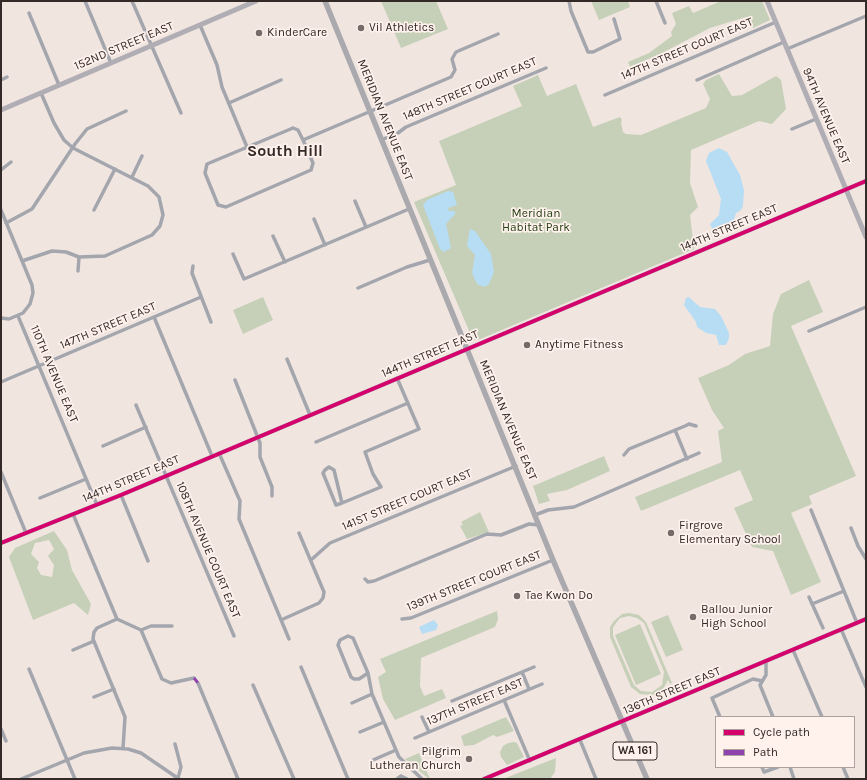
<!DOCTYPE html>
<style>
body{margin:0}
#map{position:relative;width:867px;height:780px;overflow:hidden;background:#f1e5e0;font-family:Karla,sans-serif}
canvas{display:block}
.frame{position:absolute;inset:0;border:2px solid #332a27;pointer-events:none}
.legend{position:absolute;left:715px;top:716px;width:140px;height:52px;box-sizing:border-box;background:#fff1ec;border:1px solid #ada19d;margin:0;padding:5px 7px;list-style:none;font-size:12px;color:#332a27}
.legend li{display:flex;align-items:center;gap:8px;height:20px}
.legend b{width:20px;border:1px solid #ada19d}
</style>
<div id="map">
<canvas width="867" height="780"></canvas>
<div class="frame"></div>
<ul class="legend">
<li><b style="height:5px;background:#d6006c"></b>Cycle path</li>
<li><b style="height:5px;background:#8e44ad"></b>Path</li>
</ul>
</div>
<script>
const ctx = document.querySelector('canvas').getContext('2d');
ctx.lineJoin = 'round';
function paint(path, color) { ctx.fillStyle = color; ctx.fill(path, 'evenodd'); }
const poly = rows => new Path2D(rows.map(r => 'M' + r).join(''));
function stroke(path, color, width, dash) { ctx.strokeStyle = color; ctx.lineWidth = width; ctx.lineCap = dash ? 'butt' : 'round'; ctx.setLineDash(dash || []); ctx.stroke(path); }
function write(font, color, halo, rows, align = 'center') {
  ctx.font = font + ' Karla,sans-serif'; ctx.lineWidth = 3.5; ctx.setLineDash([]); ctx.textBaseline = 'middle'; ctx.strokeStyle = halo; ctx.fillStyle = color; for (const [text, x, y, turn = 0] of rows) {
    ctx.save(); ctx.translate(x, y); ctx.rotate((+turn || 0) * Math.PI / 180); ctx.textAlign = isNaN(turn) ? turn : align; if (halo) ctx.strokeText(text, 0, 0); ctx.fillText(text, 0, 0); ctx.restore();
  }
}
paint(poly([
 [381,1,436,1,448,29,401,48],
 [591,1,628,1,630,7,599,20],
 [721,1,762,1,770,20,753,28,746,17,710,28,662,53,630,67,628,62,649,53,672,36,671,32,676,24,672,13,689,6,693,13],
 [719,74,732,96,742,95,776,76,781,80,786,109,772,124,759,121,691,150,690,183,698,207,690,215,694,249,478,340,473,340,414,202,456,185,439,141,522,106,513,86,538,75,547,96,576,84,593,127,620,117,622,120,621,123,623,132,626,134,641,135,706,108,710,99,703,84,706,80],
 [809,280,823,312,791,326,856,476,809,496,812,504,791,513,821,582,791,595,773,551,752,547,734,508,753,500,740,470,641,511,635,497,722,462,718,431,724,428,712,410,698,378,729,365,745,354,770,346,773,314,781,294],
 [263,297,273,320,243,334,233,310],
 [604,456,610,471,567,490,547,494,550,501,539,504,533,486],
 [480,512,489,532,467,539,460,526,463,525,461,522],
 [54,531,67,550,72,570,91,604,88,615,74,603,33,620,9,557,15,548],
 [49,540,54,549,48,556,54,565,52,577,41,575,37,568,39,562,31,554,35,543],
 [497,611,498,619,495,627,421,658,420,686,424,696,442,689,446,698,395,720,383,699,378,677,386,672,380,659],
 [629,613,639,615,646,622,672,683,670,684,668,680,663,689,653,695,640,694,631,687,610,637,610,627,614,621,622,614],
 [629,616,637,618,644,623,664,672,662,685,652,692,641,691,634,685,613,636,613,628,616,623,620,618],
 [668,615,683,650,666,657,651,622],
 [640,624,661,674,636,685,615,635],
 [506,717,514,731,497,737,493,735,474,745,464,746,461,736],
 [514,742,517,743,524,757,507,765,501,757,500,752,503,746,508,743],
 [419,753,430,779,429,779,405,759],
 [556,758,555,772,550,779,503,779]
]), '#c6d0b8');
paint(poly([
 [719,148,727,152,740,175,744,190,743,206,741,210,736,213,733,223,713,231,710,224,719,215,721,199,706,161,709,153],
 [448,191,453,192,457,205,448,208,449,211,455,211,455,214,446,224,451,248,444,252,440,249,423,205,427,200],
 [470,229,475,231,491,254,494,272,489,284,484,287,477,284,472,273,475,255,467,246],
 [689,297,700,307,715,309,721,316,729,333,729,338,726,345,719,345,716,335,706,333,697,327,696,322,684,305,686,298],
 [434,620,438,625,436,630,422,634,419,627]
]), '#b6ddf4');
stroke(poly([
 [85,1,111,63],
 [132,1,181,113],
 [569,1,571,11,588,52,593,52,620,39,614,19],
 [656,1,665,23],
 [29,13,59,85],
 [200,25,217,65,222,87,247,147],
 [787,49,866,16],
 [1,80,7,77],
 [697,80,784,42],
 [605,95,776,22],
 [229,103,281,80],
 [293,128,298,130,303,140,313,163,311,170,226,207,218,205,205,173,207,164,293,128],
 [792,129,816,119],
 [303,140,451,77,455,70,452,59,456,52,498,34],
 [381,140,398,133,406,127,546,68],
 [1,170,11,162],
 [132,177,142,156],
 [355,201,366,227],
 [1,210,32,285,33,293,30,304,23,313,9,319,1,318],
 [94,210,115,169],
 [314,219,325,245],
 [6,223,32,209,75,144,87,129,126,111],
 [273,236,285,262],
 [233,254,244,279,409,209],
 [22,261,52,251,66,252,79,257,105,256,152,235,160,226,163,215,159,197,148,186,73,148,64,140,54,123,41,93],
 [193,266,192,273,211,322],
 [78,271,79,257],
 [358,288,407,267,430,260],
 [18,316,97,505],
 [154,317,212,456],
 [809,331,866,307],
 [287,359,310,415],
 [235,380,260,443,260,457,272,487,272,496],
 [1,382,201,297],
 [136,405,234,636],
 [675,430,687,459],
 [316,442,408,403],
 [103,446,146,427],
 [219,453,240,501,239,519,289,639],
 [624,455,629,449,685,426,689,424,696,426],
 [1,472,26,533],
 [121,495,148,561],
 [40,498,86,479],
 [342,503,334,470,329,467,325,470,323,473,336,505,342,503,381,487,373,474,365,452,419,429,397,378],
 [811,510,857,623],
 [73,514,117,619],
 [535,515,548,510,574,507,699,453],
 [851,528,858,546,866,559],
 [311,560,330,543,516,466],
 [365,579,368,582,374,581,487,534,501,535,529,524,539,525],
 [809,597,823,628],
 [812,604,844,591],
 [402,619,411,618,553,560],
 [281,620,319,603,323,598,324,592,299,533],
 [841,629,866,687],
 [141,630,162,679,171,683,194,678],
 [73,650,94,641],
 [793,650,822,717],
 [766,661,766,675,760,685,773,717],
 [301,667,348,779],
 [29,669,75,779],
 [522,672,529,689],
 [368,673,359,679,354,679,351,677,338,645,340,640,348,636,353,638,368,673,372,694,399,757,422,779],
 [198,683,238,779],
 [253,685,294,779],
 [94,697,114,689],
 [504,700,530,761],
 [452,701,534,667],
 [352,703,372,694],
 [422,717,429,732],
 [720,717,712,698,753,679,762,681],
 [1,729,6,741],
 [360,732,384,722],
 [415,738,542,684],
 [580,740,596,779],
 [175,744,181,767,178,778],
 [123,748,125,717,93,639,94,632,97,628,117,619,141,630,151,626,172,626],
 [373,760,396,750],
 [762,767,764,772,778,767],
 [790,767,794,779],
 [843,767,848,779],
 [21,779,84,753,112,748,128,749,141,753,179,779],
 [397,779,401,776,407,779]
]), '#a4a6ae', 3.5);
stroke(poly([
 [1,543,121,495,866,181],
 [484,779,866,619]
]), '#a4a6ae', 4.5);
stroke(poly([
 [767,1,866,237],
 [1,110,256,1]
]), '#b0aeb4', 5);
stroke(poly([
 [325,1,553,560,647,779]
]), '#aaa9ae', 5.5);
stroke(poly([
 [194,678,198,683]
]), '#8e44ad', 3, [6, 3]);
stroke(poly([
 [1,543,121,495,866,181],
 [484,779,866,619]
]), '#d6006c', 4);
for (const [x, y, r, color] of [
 [361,28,4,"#766b68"],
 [259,33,4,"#766b68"],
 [527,345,4,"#766b68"],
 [671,533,4,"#766b68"],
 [517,596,4,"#766b68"],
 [693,617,4,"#766b68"],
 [469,759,4,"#766b68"]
]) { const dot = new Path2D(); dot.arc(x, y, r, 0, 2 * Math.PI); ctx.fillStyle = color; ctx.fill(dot); stroke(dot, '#fff1ec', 1.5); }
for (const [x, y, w] of [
 [635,751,44]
]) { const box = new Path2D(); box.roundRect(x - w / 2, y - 9, w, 18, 3); ctx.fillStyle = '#fff1ec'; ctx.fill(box); stroke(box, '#332a27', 1); }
write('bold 11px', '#332a27', null, [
 ["WA 161",635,751]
]);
write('12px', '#332a27', '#fff1ec', [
 ["Vil Athletics",369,28],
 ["KinderCare",267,33],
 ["Anytime Fitness",535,345],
 ["Firgrove",679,526],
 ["Elementary School",679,540],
 ["Tae Kwon Do",525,596],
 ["Ballou Junior",701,610],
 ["High School",701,624],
 ["Pilgrim",461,752,"right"],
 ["Lutheran Church",461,766,"right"]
], 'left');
write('12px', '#332a27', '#fff1ec', [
 ["152ND STREET EAST",124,46,-23],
 ["147TH STREET COURT EAST",687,49,-23],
 ["148TH STREET COURT EAST",470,89,-23],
 ["94TH AVENUE EAST",826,116,67],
 ["MERIDIAN AVENUE EAST",385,120,68],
 ["144TH STREET EAST",729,228,-23],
 ["147TH STREET EAST",108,326,-23],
 ["144TH STREET EAST",430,354,-23],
 ["110TH AVENUE EAST",54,374,67],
 ["MERIDIAN AVENUE EAST",508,420,67],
 ["144TH STREET EAST",131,479,-23],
 ["141ST STREET COURT EAST",407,500,-23],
 ["108TH AVENUE COURT EAST",208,550,67],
 ["139TH STREET COURT EAST",474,581,-22],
 ["136TH STREET EAST",672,691,-23],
 ["137TH STREET EAST",475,702,-23]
]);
write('12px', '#1e3a0e', '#fff1ec', [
 ["Meridian",536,214],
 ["Habitat Park",536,228]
]);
write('bold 16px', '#332a27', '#fff1ec', [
 ["South Hill",285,151]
]);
</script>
